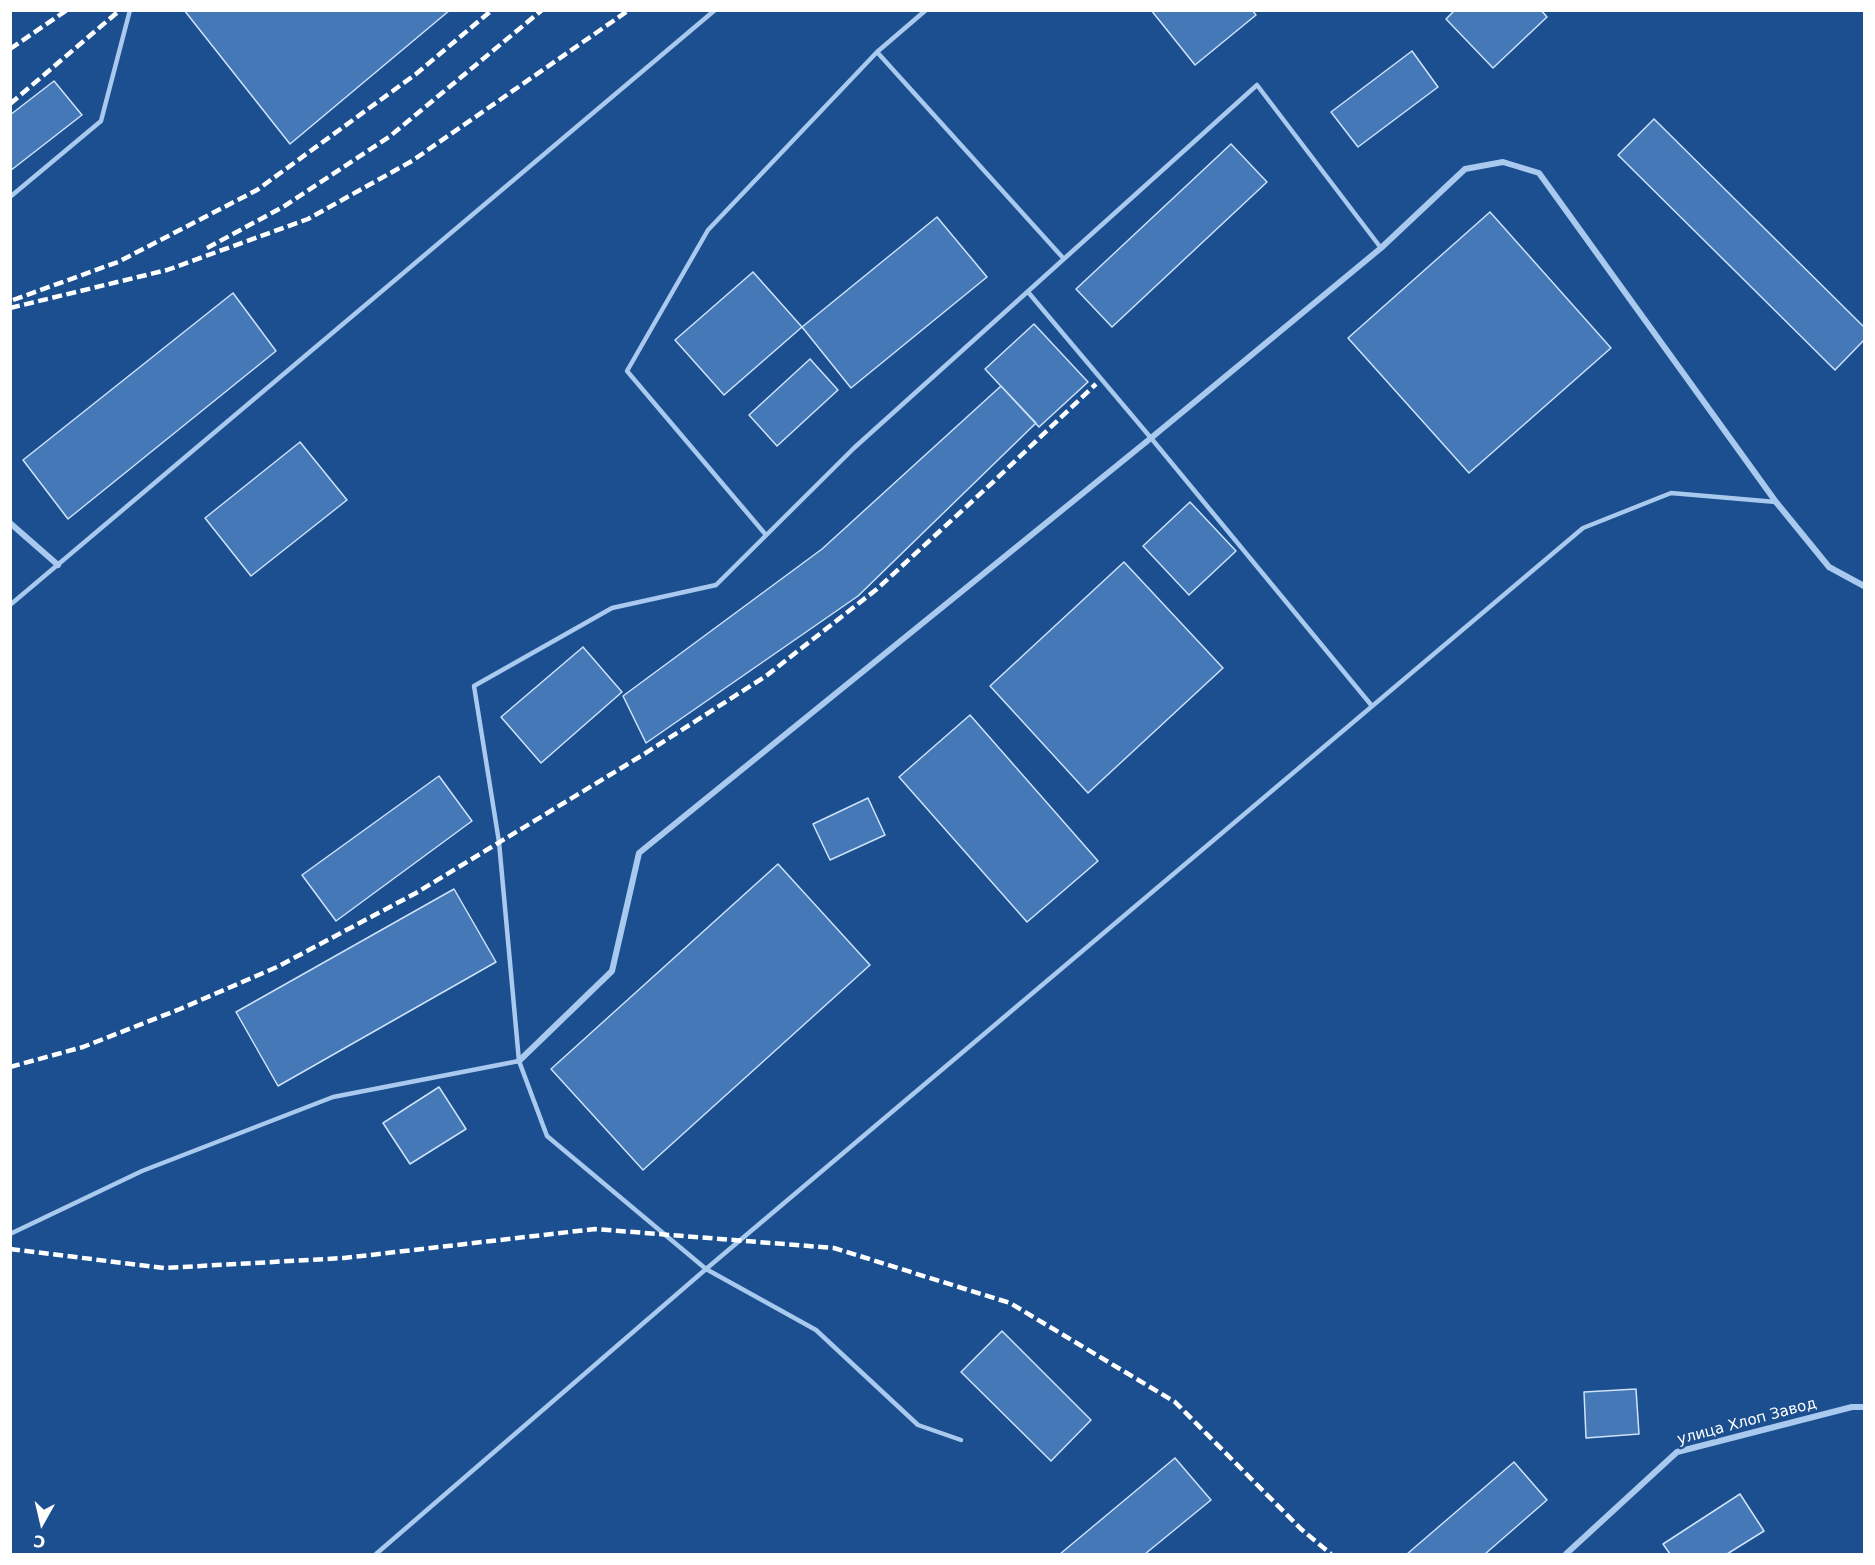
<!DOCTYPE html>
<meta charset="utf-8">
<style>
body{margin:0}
#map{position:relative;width:1875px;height:1565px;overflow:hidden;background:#1b4f8f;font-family:"DejaVu Sans",sans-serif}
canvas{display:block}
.frame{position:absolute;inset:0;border:12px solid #fff;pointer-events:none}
.north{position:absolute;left:12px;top:1493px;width:60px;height:60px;-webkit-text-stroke:4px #1b4f8f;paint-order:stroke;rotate:188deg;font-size:16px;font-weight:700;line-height:24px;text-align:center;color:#fff}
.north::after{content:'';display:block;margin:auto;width:21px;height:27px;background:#fff;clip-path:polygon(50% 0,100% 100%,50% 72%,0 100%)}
</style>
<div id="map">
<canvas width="1875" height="1565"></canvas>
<div class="frame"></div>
<div class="north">С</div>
</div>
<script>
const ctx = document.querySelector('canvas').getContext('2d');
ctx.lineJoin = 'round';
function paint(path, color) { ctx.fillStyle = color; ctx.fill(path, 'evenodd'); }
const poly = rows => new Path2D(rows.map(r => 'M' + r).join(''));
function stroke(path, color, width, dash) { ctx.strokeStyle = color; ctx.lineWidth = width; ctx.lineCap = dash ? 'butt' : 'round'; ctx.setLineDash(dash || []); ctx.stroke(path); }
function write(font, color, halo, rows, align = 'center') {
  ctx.font = font + ' "DejaVu Sans",sans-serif'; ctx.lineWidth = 5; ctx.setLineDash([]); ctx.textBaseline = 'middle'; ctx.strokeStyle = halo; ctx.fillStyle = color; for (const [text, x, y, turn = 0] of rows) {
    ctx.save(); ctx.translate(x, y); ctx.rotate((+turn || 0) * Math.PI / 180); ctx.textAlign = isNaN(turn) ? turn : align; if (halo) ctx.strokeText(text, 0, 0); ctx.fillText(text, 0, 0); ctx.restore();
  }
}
const building = poly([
 [184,10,450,10,290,144,184,10],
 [1151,10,1252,10,1256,15,1195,65,1151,10],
 [1455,10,1541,10,1547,17,1493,68,1446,19,1455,10],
 [1412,51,1438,87,1358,147,1331,112,1412,51],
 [54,81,82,115,10,171,10,115,54,81],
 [1654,119,1864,327,1864,340,1835,370,1618,155,1654,119],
 [1231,144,1267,182,1112,327,1076,289,1231,144],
 [1490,212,1611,348,1469,473,1348,338,1490,212],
 [937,217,987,277,851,388,802,327,937,217],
 [753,272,802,327,724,395,675,340,753,272],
 [233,293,276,351,68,519,23,460,233,293],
 [1034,324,1088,382,1039,427,985,369,1034,324],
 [810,359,838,390,777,446,749,415,810,359],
 [1001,386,1036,423,858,596,646,743,623,696,822,549,1001,386],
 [300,442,347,500,251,576,205,518,300,442],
 [1190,502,1236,551,1189,595,1143,546,1190,502],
 [1124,562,1223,668,1088,793,990,686,1124,562],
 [583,647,622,692,541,763,501,717,583,647],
 [970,715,1098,861,1027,922,899,777,970,715],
 [439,776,472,821,336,921,302,875,439,776],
 [868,798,885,835,830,860,813,824,868,798],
 [778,864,870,965,643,1170,551,1069,778,864],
 [454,889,496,962,278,1086,236,1012,454,889],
 [439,1087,466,1129,410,1164,383,1123,439,1087],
 [1002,1331,1091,1420,1051,1461,961,1372,1002,1331],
 [1636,1389,1639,1434,1586,1438,1584,1392,1636,1389],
 [1175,1458,1211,1500,1145,1554,1060,1554,1175,1458],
 [1514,1462,1547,1500,1485,1554,1407,1554,1514,1462],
 [1740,1494,1764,1531,1727,1554,1670,1554,1663,1544,1740,1494]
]);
paint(building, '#4478b7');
stroke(building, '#cfe3fa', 1.5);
stroke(poly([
 [877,52,1064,259],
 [10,197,101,121,130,10],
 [1028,292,1151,438,1372,706],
 [766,535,627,371,708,230,877,52,926,10],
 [10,605,715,10],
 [10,1234,142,1171,333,1097,519,1061],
 [961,1440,918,1425,816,1330,706,1269,547,1136,519,1061,499,842,474,686,612,608,716,585,854,448,1257,85,1381,248],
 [376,1554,706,1269,1583,528,1671,493,1776,502]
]), '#a9c9ee', 4.5);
stroke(poly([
 [10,523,58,565],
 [519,1061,612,971,639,853,1151,438,1381,248,1465,169,1503,162,1539,173,1776,502,1829,567,1864,586],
 [1566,1554,1677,1452,1852,1407,1864,1407]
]), '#a9c9ee', 6);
stroke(poly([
 [10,49,67,10],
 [10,104,120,10],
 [207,248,283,207,389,137,542,10],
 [13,300,118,262,257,190,416,74,492,10],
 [10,308,167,270,308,219,412,161,629,10],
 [10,1067,83,1047,180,1009,277,967,416,893,641,756,766,676,877,589,992,483,1096,384],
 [10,1249,164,1268,344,1258,595,1229,834,1248,1010,1303,1175,1402,1301,1529,1331,1554]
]), '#fff', 4.5, [10, 4.5]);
write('15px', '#fff', '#1b4f8f', [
 ["улица Хлоп Завод",1747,1422,-15]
]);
</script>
